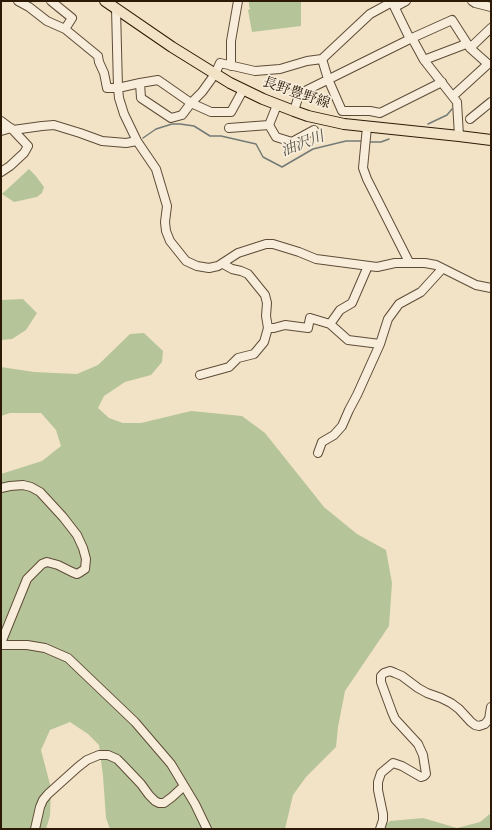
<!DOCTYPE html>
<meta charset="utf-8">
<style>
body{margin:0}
#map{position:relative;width:492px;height:830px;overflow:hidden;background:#f3e3c6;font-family:"IM FELL DW Pica",serif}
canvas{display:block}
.frame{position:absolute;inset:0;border:2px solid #2c1a07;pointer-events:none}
</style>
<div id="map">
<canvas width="492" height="830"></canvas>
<div class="frame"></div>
</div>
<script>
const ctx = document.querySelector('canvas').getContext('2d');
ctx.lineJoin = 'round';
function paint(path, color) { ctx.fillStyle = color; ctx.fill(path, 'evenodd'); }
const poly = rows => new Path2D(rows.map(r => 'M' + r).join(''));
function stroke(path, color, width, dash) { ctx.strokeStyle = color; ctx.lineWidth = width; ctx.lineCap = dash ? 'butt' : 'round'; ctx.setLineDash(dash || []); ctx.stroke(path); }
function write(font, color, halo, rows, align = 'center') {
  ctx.font = font + ' "IM FELL DW Pica","Noto Serif JP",serif'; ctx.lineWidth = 3.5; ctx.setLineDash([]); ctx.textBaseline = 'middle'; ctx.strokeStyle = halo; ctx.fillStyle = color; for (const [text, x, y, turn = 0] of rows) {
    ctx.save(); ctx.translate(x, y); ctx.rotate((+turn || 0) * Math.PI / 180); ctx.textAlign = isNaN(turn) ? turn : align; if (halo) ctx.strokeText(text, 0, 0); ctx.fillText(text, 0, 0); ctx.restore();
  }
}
paint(poly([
 [249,1,301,1,301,26,252,32,248,10,250,9,249,6],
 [29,169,35,175,44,187,42,193,37,197,14,202,2,194],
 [23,299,37,313,26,330,12,339,1,340,1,300],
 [144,333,163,351,162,362,151,375,125,382,104,396,98,408,109,418,123,423,141,423,191,411,242,416,265,433,324,507,357,534,386,550,392,583,389,626,345,691,338,727,336,747,306,777,293,795,285,829,110,829,106,818,103,776,99,745,88,734,70,722,50,730,41,750,51,788,50,816,46,829,1,829,1,474,42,461,61,446,56,430,41,413,10,413,1,416,1,367,34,372,77,374,98,365,130,334],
 [491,813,491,829,381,829,390,821,423,818,457,828,480,822]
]), '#b5c599');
stroke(poly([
 [428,124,447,115,452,109],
 [143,138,156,129,172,124,180,124,194,126,210,136,221,136,256,144,263,157,282,167,313,149,346,141,362,141],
 [368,142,381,142,389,139]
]), '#737b77', 1.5);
const minor = poly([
 [18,1,29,7,47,21,65,29,98,56,99,62,104,73,107,88,118,88,140,83,141,98,171,118,182,115,191,103,202,92,215,74,220,63,255,71,280,69,307,61,322,59,370,14,392,2,392,1],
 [51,1,72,18,65,29],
 [472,1,475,3,491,7],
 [392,2,410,39],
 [395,7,406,1],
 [116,8,118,88,119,98,124,114,137,141,156,169,167,206,165,222,166,231,170,241,186,261,197,266,209,268,218,266,238,253,266,244,273,244,299,252,316,259,377,267,395,263,425,263,436,265,476,285,491,288],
 [412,38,452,20,470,48],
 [322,59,328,79,342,111,370,111,380,113,442,82],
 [424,60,466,44],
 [231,66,231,41,238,1],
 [140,83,158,80,191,103,211,112,231,112,243,90],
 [453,96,488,64,470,48,491,28],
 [294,111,298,98,305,91,412,38,424,60,457,102,459,136],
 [470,119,491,102],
 [1,121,13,130,42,126,54,125,80,133,102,141,126,143,137,141],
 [269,125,276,137,292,142,314,130],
 [367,127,363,168,367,179,409,262],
 [229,128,269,125,277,105],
 [1,131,11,128],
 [1,172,10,166,24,153,28,146,13,130],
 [223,264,232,269,241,271,248,274,265,295,267,303,266,316,268,328,274,328,285,325,308,328,310,318,330,324,348,340,380,344],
 [330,324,340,310,352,303,368,266],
 [200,375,229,367,238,358,254,354,264,342,268,328],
 [318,453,322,442,334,435,342,426,349,410,357,395,380,344,388,319,399,304,421,292,442,269],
 [1,488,10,486,23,485,31,487,40,492,63,517,77,535,83,548,86,559,85,569,79,573,77,574,72,572,58,565,47,562,42,564,27,579,1,643],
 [1,645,27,645,45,648,68,658,135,722,171,764,195,804,207,829],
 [35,829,40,807,43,800,48,794,78,767,87,760,99,755,108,755,117,759,123,765,141,784,149,795,155,801,159,803,164,803,172,797,184,786],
 [380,829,383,820,383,814,378,790,378,782,381,773,393,763,402,766,421,777,424,776,426,774,423,755,418,744,395,719,392,712,381,682,381,676,384,673,390,671,395,673,402,676,418,688,427,693,441,698,451,703,459,709,471,722,475,725,479,726,485,724,489,719,491,707]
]);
const major = poly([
 [105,1,172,47,230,83,263,99,294,111,308,116,344,124,459,136,491,140]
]);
stroke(minor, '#5e4c37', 10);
stroke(major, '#2c1a07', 12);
stroke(minor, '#f7edda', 8);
stroke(major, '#f3e3c6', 10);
write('14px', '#2c1a07', '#f7edda', [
 ["長野豊野線",296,94,19]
]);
write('italic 15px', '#565248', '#f7edda', [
 ["油沢川",303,145,-21]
]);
</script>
